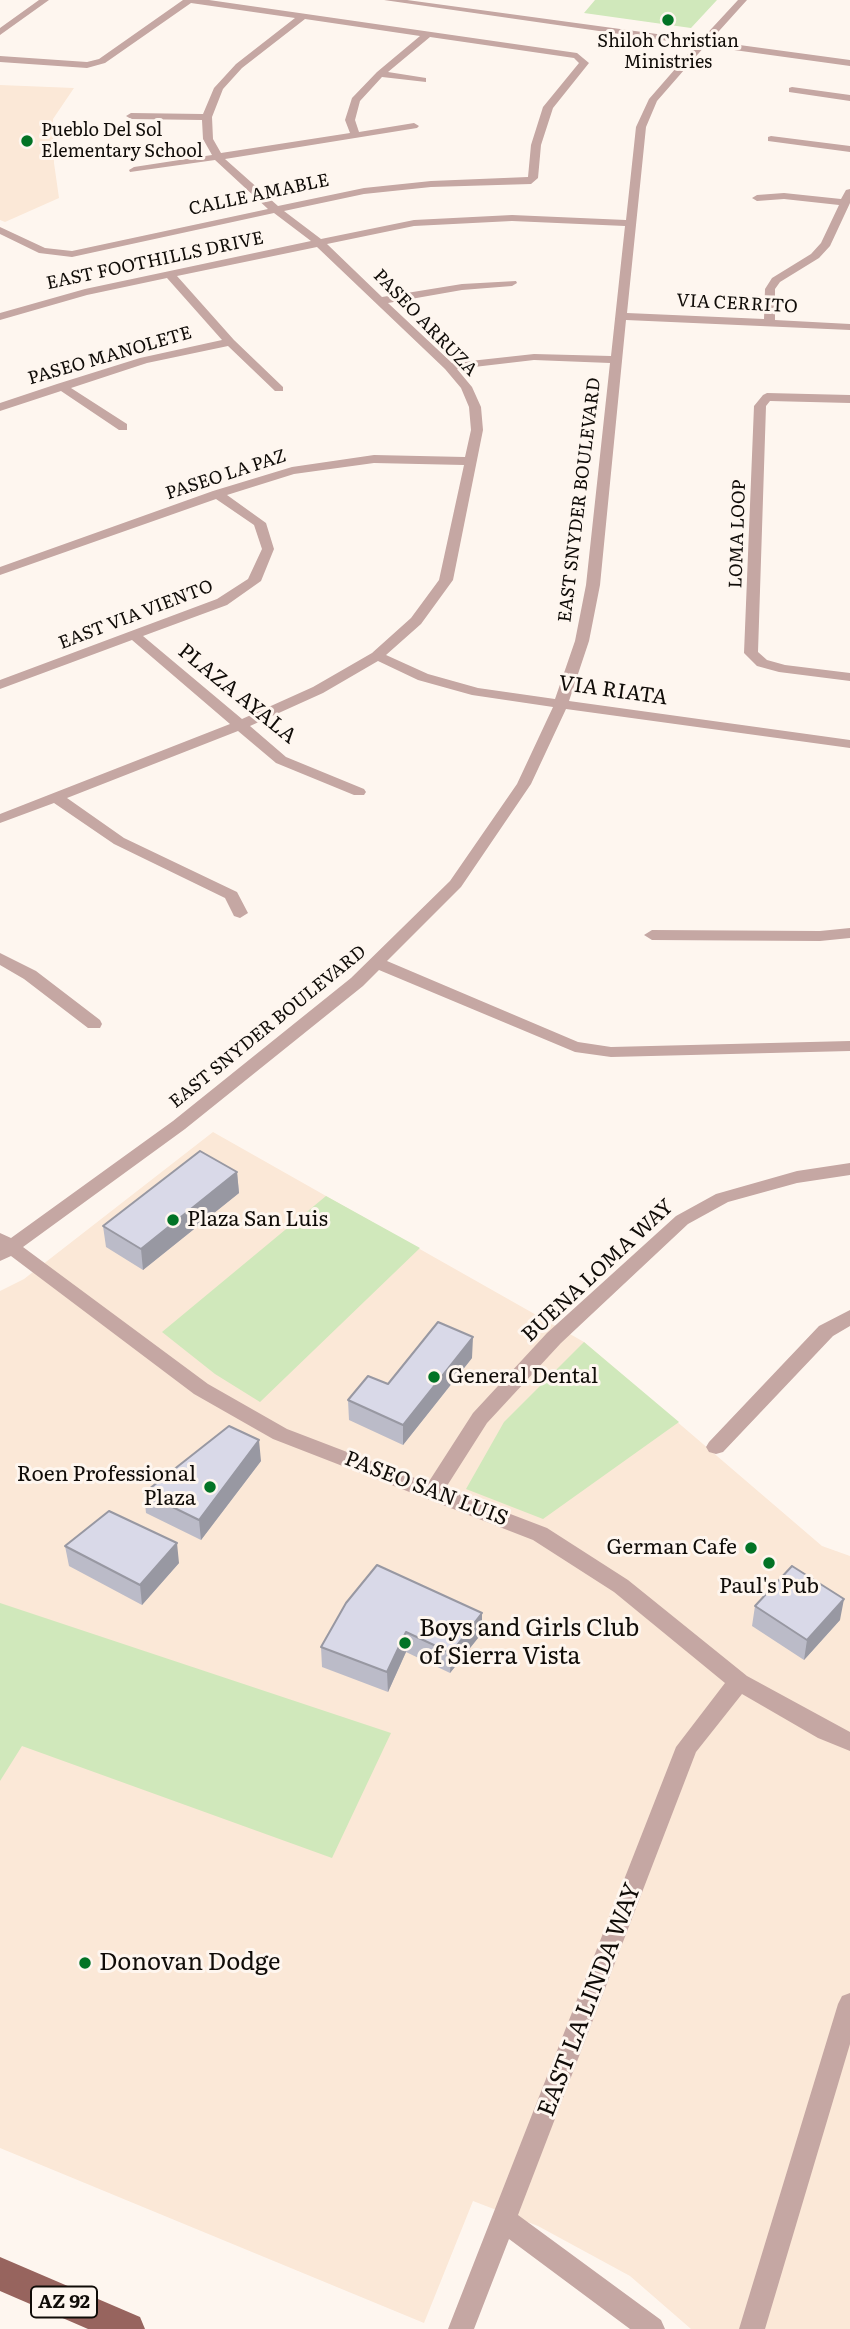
<!DOCTYPE html>
<style>
body{margin:0}
canvas{display:block;background:#fef6ef}
</style>
<canvas width="850" height="2329"></canvas>
<script>
const ctx = document.querySelector('canvas').getContext('2d');
ctx.lineJoin = 'round';
function paint(path, color) { ctx.fillStyle = color; ctx.fill(path, 'evenodd'); }
const poly = rows => new Path2D(rows.map(r => 'M' + r).join(''));
function stroke(path, color, width, dash) { ctx.strokeStyle = color; ctx.lineWidth = width; ctx.lineCap = dash ? 'butt' : 'round'; ctx.setLineDash(dash || []); ctx.stroke(path); }
function write(font, color, halo, rows, align = 'center') {
  ctx.font = font + ' Literata,serif'; ctx.lineWidth = 6; ctx.setLineDash([]); ctx.textBaseline = 'middle'; ctx.strokeStyle = halo; ctx.fillStyle = color; for (const [text, x, y, turn = 0] of rows) {
    ctx.save(); ctx.translate(x, y); ctx.rotate((+turn || 0) * Math.PI / 180); ctx.textAlign = isNaN(turn) ? turn : align; if (halo) ctx.strokeText(text, 0, 0); ctx.fillText(text, 0, 0); ctx.restore();
  }
}
paint(poly([
 [0,85,74,88,53,119,54,163,59,198,5,222,0,220],
 [213,1132,584,1342,822,1546,850,1556,850,2329,691,2329,630,2276,538,2226,473,2201,424,2323,0,2148,0,1291,24,1279]
]), '#fbe8d7');
paint(poly([
 [595,0,717,0,691,28,584,13],
 [326,1196,420,1248,260,1402,215,1374,162,1332],
 [584,1342,679,1422,543,1519,466,1489,504,1422],
 [0,1603,391,1733,332,1858,22,1746,0,1781]
]), '#d0e8bb');
paint(poly([
 [39,0,49,0,0,35,0,28,39,0],
 [183,0,209,0,577,53,589,63,553,108,541,145,538,178,531,184,431,187,364,194,284,211,321,239,414,220,512,215,626,220,636,127,649,99,696,45,384,0,407,0,701,40,738,0,747,0,710,41,850,60,850,66,705,46,657,101,646,127,627,313,764,319,765,289,772,278,811,254,821,243,839,205,784,199,757,201,752,198,757,195,784,193,841,199,846,190,850,189,850,203,830,246,819,258,780,282,775,289,775,320,850,324,850,330,626,320,600,585,589,641,569,701,850,740,850,748,566,709,531,784,461,887,387,961,578,1042,611,1047,850,1041,850,1051,611,1057,575,1052,379,970,363,986,185,1129,23,1247,208,1384,287,1429,428,1483,473,1413,547,1333,676,1216,716,1194,797,1171,850,1163,850,1175,797,1183,728,1202,688,1224,561,1343,487,1423,445,1489,547,1528,628,1580,747,1676,850,1732,850,1751,818,1738,742,1694,696,1752,518,2215,661,2320,665,2329,630,2329,509,2239,474,2329,448,2329,676,1747,725,1683,614,1592,533,1540,273,1439,194,1394,11,1256,0,1261,0,1233,11,1238,173,1121,351,978,450,881,517,784,553,707,472,695,418,680,378,661,323,693,250,726,286,757,364,789,366,792,364,795,354,795,276,763,238,731,67,798,124,838,237,892,248,913,240,918,234,916,225,898,114,844,54,803,0,823,0,814,230,724,132,640,0,689,0,680,217,599,248,579,262,549,254,525,216,499,0,575,0,567,213,491,292,467,374,455,465,457,471,430,469,407,461,388,445,369,317,247,177,276,234,340,283,387,283,391,275,391,228,346,147,363,71,388,127,424,127,430,119,430,61,391,0,411,0,403,57,384,140,358,222,340,167,278,87,295,0,320,0,313,85,289,311,241,274,213,72,257,39,253,0,234,0,227,45,248,72,251,268,209,215,160,130,172,129,170,134,167,212,155,203,139,202,120,131,119,126,116,131,113,203,114,214,88,236,64,295,18,191,3,105,63,87,68,0,62,0,56,87,62,99,59,183,0],
 [305,19,420,36,377,72,352,98,345,120,350,133,221,153,213,139,212,117,223,89,242,68,305,19],
 [430,37,574,58,579,63,543,107,531,145,528,177,431,181,364,188,278,206,225,159,417,128,419,126,414,123,359,132,355,120,360,101,382,77,426,82,426,78,388,72,430,37],
 [512,221,625,226,611,356,534,354,452,363,388,303,462,290,512,286,517,283,516,281,462,284,382,297,327,244,414,226,512,221],
 [534,360,610,363,586,585,575,641,555,699,478,688,428,674,386,655,421,624,453,580,483,430,481,407,472,387,457,369,534,360],
 [374,463,464,465,439,580,411,618,372,653,313,687,242,719,143,636,227,605,261,581,274,549,266,523,227,495,294,474,374,463],
 [792,87,850,95,850,101,789,92,789,88,792,87],
 [771,136,850,146,850,152,768,141,768,137,771,136],
 [767,393,850,395,850,403,770,401,766,406,758,652,767,660,785,665,850,673,850,681,779,672,757,666,744,653,754,406,763,395,767,393],
 [850,928,850,938,820,941,652,940,644,935,652,930,820,931,850,928],
 [0,953,36,971,100,1020,102,1024,100,1028,88,1028,24,979,0,965,0,953],
 [850,1310,850,1326,833,1336,723,1452,716,1454,709,1452,706,1447,709,1442,819,1326,850,1310],
 [850,1993,850,2044,765,2329,739,2329,838,2004,842,1996,850,1993]
]), '#c5a7a3');
paint(poly([
 [0,2257,140,2317,145,2329,88,2329,0,2291,0,2257]
]), '#97645e');
paint(poly([
 [237,1172,239,1193,143,1270,106,1247,103,1226],
 [472,1358,403,1445,349,1420,348,1400,388,1384],
 [261,1461,201,1540,146,1513,144,1493],
 [65,1546,179,1563,142,1605,69,1566],
 [755,1606,840,1620,804,1660,752,1626],
 [482,1613,482,1633,450,1673,406,1652,388,1692,322,1667,321,1647]
]), '#bbbbc8');
paint(poly([
 [237,1172,239,1193,143,1270,141,1249],
 [473,1337,472,1358,403,1445,403,1425],
 [259,1440,261,1461,201,1540,199,1520],
 [177,1543,179,1563,142,1605,140,1585],
 [844,1599,840,1620,804,1660,807,1640],
 [482,1613,482,1633,450,1673,451,1653],
 [406,1632,406,1652,388,1692,387,1672]
]), '#9898a2');
const building = poly([
 [200,1151,237,1172,141,1249,103,1226,200,1151],
 [438,1322,473,1337,403,1425,348,1400,368,1376,388,1384,438,1322],
 [229,1426,259,1440,199,1520,144,1493,229,1426],
 [109,1511,177,1543,140,1585,65,1546,109,1511],
 [377,1565,482,1613,451,1653,406,1632,387,1672,321,1647,346,1603,377,1565],
 [792,1566,844,1599,807,1640,755,1606,792,1566]
]);
paint(building, '#d9d9e8');
stroke(building, '#9898a2', 2);
for (const [x, y, r, color] of [
 [668,20,7,"#027325"],
 [27,141,7,"#027325"],
 [173,1220,7,"#027325"],
 [434,1377,7,"#027325"],
 [210,1487,7,"#027325"],
 [751,1548,7,"#027325"],
 [769,1563,7,"#027325"],
 [405,1643,7,"#027325"],
 [85,1963,7,"#027325"]
]) { const dot = new Path2D(); dot.arc(x, y, r, 0, 2 * Math.PI); ctx.fillStyle = color; ctx.fill(dot); stroke(dot, '#fef6ef', 2.5); }
write('18px', '#100c08', '#fef6ef', [
 ["Shiloh Christian",668,42],
 ["Ministries",668,63],
 ["Pueblo Del Sol",41,131,"left"],
 ["Elementary School",41,152,"left"]
]);
write('18px', '#100c08', '#fef6ef', [
 ["CALLE AMABLE",259,195,-12],
 ["EAST FOOTHILLS DRIVE",155,261,-12],
 ["VIA CERRITO",737,304,3],
 ["PASEO ARRUZA",425,323,46],
 ["PASEO MANOLETE",110,356,-16],
 ["PASEO LA PAZ",226,475,-18],
 ["EAST SNYDER BOULEVARD",580,500,-83],
 ["LOMA LOOP",738,534,-88],
 ["EAST VIA VIENTO",136,615,-21],
 ["EAST SNYDER BOULEVARD",268,1027,-39]
]);
for (const [x, y, w] of [
 [64,2302,66]
]) { const box = new Path2D(); box.roundRect(x - w / 2, y - 15.5, w, 31, 5); ctx.fillStyle = '#fef6ef'; ctx.fill(box); stroke(box, '#100c08', 2); }
write('bold 19px', '#100c08', null, [
 ["AZ 92",64,2302]
]);
write('21px', '#100c08', '#fef6ef', [
 ["VIA RIATA",613,691,8],
 ["PLAZA AYALA",237,694,39],
 ["BUENA LOMA WAY",598,1271,-43],
 ["PASEO SAN LUIS",426,1489,21]
]);
write('21px', '#100c08', '#fef6ef', [
 ["Plaza San Luis",187,1220],
 ["General Dental",448,1377],
 ["Roen Professional",196,1475,"right"],
 ["Plaza",196,1499,"right"],
 ["German Cafe",737,1548,"right"],
 ["Paul's Pub",769,1587,"center"]
], 'left');
write('24px', '#100c08', '#fef6ef', [
 ["Boys and Girls Club",419,1629],
 ["of Sierra Vista",419,1657],
 ["Donovan Dodge",99,1963]
], 'left');
write('24px', '#100c08', '#fef6ef', [
 ["EAST LA LINDA WAY",590,2000,-69]
]);
</script>
